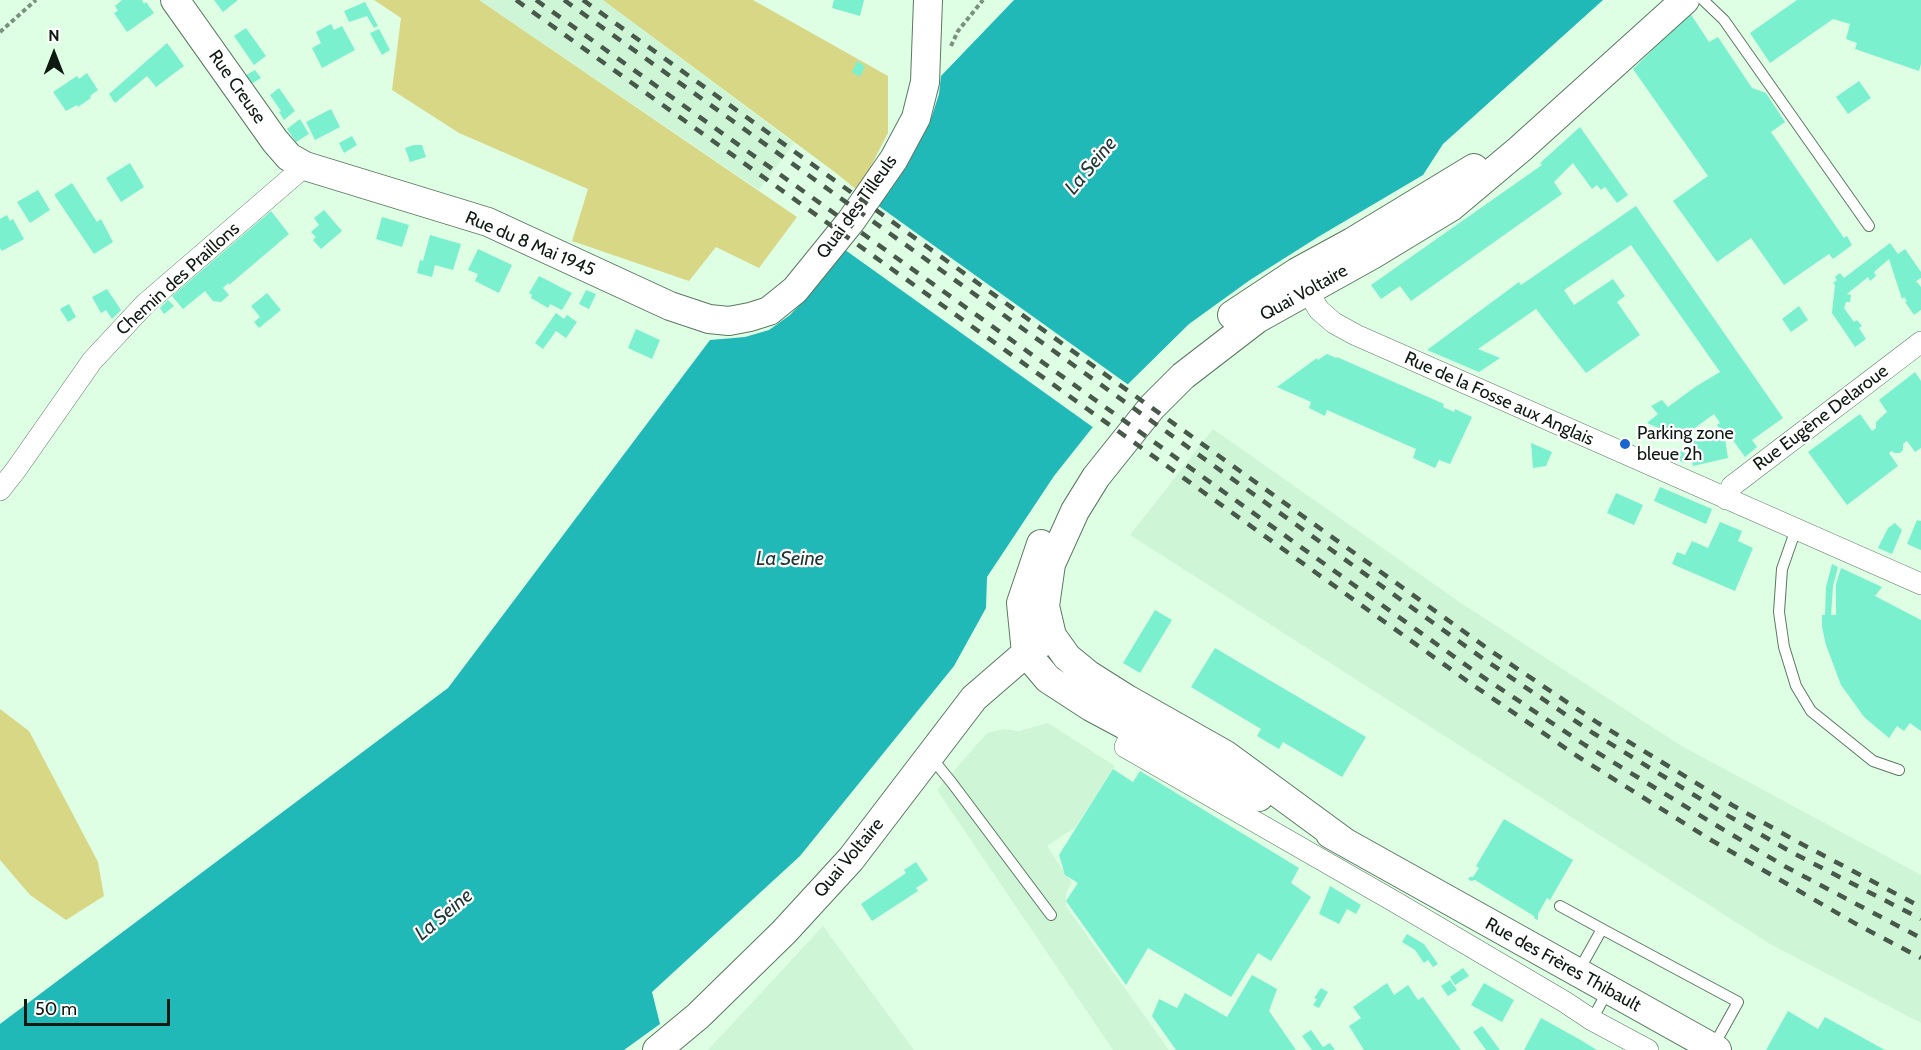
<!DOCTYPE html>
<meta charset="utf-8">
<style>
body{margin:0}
#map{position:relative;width:1921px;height:1050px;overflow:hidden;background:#dfffe5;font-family:Cabin,sans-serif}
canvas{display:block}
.north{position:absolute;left:24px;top:24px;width:60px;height:60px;-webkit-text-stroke:4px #fff;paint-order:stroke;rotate:0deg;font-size:16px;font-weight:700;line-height:24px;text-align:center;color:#0f1a12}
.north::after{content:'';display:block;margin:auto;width:21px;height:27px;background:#0f1a12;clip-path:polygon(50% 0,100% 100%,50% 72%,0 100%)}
.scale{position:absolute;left:24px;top:999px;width:146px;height:27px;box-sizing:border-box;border:3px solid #0f1a12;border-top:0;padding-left:8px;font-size:18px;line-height:21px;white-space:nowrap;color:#0f1a12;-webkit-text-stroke:4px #fff;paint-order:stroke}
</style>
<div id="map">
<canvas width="1921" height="1050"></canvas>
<div class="north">N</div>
<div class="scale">50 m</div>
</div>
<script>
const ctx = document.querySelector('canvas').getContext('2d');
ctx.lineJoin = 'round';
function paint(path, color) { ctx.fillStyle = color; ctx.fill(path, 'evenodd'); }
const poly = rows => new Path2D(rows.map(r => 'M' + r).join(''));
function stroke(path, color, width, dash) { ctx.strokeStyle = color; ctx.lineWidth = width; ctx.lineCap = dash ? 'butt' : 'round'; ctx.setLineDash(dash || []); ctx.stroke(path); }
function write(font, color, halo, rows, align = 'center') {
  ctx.font = font + ' Cabin,sans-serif'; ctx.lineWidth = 4.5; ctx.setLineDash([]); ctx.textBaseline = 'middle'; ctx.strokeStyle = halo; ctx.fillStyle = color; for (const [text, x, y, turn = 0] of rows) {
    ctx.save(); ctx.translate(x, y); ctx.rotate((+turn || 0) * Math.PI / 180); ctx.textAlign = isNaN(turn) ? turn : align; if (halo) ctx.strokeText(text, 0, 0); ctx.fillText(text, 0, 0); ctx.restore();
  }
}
paint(poly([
 [479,0,603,0,794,143,759,190],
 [1213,429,1461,603,1680,745,1921,875,1921,1023,1770,944,1130,535],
 [1048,723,1115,766,1076,827,1047,846,1072,883,1066,893,1066,906,1169,1050,1113,1050,937,790,987,733,1004,729,1019,731],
 [823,926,914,1050,708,1050]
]), '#cef5d6');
paint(poly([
 [374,0,479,0,797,217,759,268,716,247,689,281,572,241,588,189,459,133,392,90,401,18],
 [603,0,753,0,888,76,888,133,858,191,836,173],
 [0,709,29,731,98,862,104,896,66,920,30,895,0,860]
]), '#d7d786');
paint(poly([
 [1014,0,1603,0,1443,144,1423,175,1318,237,1250,280,1189,324,1123,389,1054,476,987,577,986,608,954,666,800,856,652,992,660,1024,624,1050,0,1050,0,1024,448,688,710,340,745,337,769,330,790,315,812,292,920,141,932,116,939,94,941,76]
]), '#20b9b8');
paint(poly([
 [873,202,1130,386,1094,428,841,247]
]), '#dfffe5');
paint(poly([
 [122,0,142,0,144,4,146,2,154,13,127,32,114,13,118,11,115,6],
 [214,0,238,0,223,12],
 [834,0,864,0,860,16,832,8],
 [1797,0,1921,0,1921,64,1919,71,1855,49,1857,43,1846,39,1850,24,1833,19,1770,63,1750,33],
 [365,2,378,26,374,28,367,16,349,22,344,11],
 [1690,13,1709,42,1718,37,1752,88,1766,93,1785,122,1771,132,1844,238,1847,236,1852,245,1833,259,1829,254,1784,285,1751,238,1717,262,1673,201,1708,176,1633,69],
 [331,24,334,30,342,26,355,50,322,68,312,48,321,43,316,32],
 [246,28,266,56,254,65,234,36],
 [379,29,390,50,382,55,370,33],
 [167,43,184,66,156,87,147,76,115,103,109,94],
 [857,61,865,66,860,77,852,72],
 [255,70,261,78,251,84,245,76],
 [87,73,98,90,90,96,91,98,78,107,77,105,66,111,53,92,77,76,79,79],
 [1859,81,1871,98,1848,114,1836,97],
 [279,88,295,111,284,120,279,112,281,111,270,95],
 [331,109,340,127,315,140,306,122],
 [300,119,309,134,296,142,287,129],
 [1580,127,1628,195,1617,203,1605,187,1601,190,1597,185,1592,189,1573,163,1554,182,1562,194,1411,301,1400,286,1381,299,1371,285,1542,165,1540,163],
 [352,136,357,145,344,153,339,143],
 [414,145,422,145,426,157,410,162,405,148],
 [130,163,144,187,121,202,106,178],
 [72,183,97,222,101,219,113,242,94,254,55,196,55,194],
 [38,190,50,210,30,223,17,202],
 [1636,206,1783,418,1752,440,1757,447,1745,457,1725,429,1721,431,1717,425,1720,423,1714,414,1681,438,1647,423,1658,414,1651,406,1662,400,1668,407,1695,387,1720,372,1631,245,1564,290,1574,305,1613,279,1625,296,1617,302,1640,335,1586,373,1536,309,1478,349,1500,358,1479,372,1427,350,1519,282,1521,285],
 [324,210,342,231,321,249,313,240,316,237,311,232,319,225,314,218],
 [271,211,289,234,229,285,228,283,223,288,229,295,221,302,213,301,205,291,183,309,172,296],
 [7,215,10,221,13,219,24,239,2,251,0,248,0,219],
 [382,217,409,225,402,247,376,239],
 [430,235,461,244,453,270,435,265,432,277,417,273,420,260,423,261],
 [1890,243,1898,254,1905,249,1921,272,1921,278,1916,281,1921,287,1921,310,1914,315,1905,302,1907,301,1904,297,1902,299,1889,259,1874,272,1876,276,1870,281,1868,277,1847,294,1851,295,1850,302,1846,302,1844,308,1854,322,1857,320,1862,326,1859,328,1866,339,1855,347,1832,313,1835,285,1833,283,1837,280,1835,277,1840,273,1844,278],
 [478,249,512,265,499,293,475,281,478,274,468,270],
 [539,276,572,293,562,310,550,304,548,308,531,298,532,295,529,293],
 [107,289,121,310,112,319,106,310,101,313,92,297],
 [586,290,596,294,589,309,579,304],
 [267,293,281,310,259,328,254,322,260,317,251,306],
 [168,300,174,306,164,314,160,308],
 [69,304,76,317,68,322,60,309],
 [1799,306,1808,320,1791,332,1782,319],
 [556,313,564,319,567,315,577,322,566,338,556,331,543,349,535,343],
 [636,329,660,340,652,359,628,348],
 [1327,354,1336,358,1337,357,1444,404,1443,407,1454,412,1455,409,1472,417,1450,464,1439,460,1435,468,1413,458,1416,449,1327,410,1325,416,1309,408,1311,402,1277,387,1317,358,1318,360],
 [1915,372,1921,381,1921,448,1915,452,1907,441,1903,444,1903,450,1900,453,1894,453,1892,451,1889,453,1898,466,1847,505,1808,452,1860,414,1872,431,1876,428,1876,422,1887,412,1879,400],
 [1709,428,1713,430,1713,435,1724,433,1728,458,1693,466,1688,440,1701,437,1700,432,1702,429],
 [1531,443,1552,452,1546,466,1533,468],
 [1677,450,1688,454,1684,463,1673,458],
 [1660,487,1712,509,1706,524,1654,501],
 [1616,493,1643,505,1634,525,1607,513],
 [1917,520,1921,521,1921,550,1907,544],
 [1720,522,1742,531,1738,541,1753,548,1735,591,1672,564,1677,552,1685,555,1692,541,1708,548],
 [1895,523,1902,530,1892,554,1878,548,1888,528],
 [1832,564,1838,567,1833,586,1831,615,1836,615,1836,584,1841,568,1882,587,1875,596,1921,620,1921,731,1910,723,1904,731,1897,726,1889,738,1864,717,1841,685,1826,645,1822,627,1822,615,1825,615,1826,587],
 [1155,610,1172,620,1140,673,1123,663],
 [1215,648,1366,737,1342,777,1283,742,1279,749,1257,736,1261,729,1191,687],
 [1113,769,1133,782,1140,771,1299,868,1291,883,1311,897,1271,961,1258,953,1231,997,1148,948,1126,985,1066,901,1078,883,1065,875,1059,855],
 [1504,819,1573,860,1550,900,1547,898,1538,914,1538,920,1535,919,1534,916,1475,880,1471,881,1468,879,1470,877,1473,877,1479,868,1476,866],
 [916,862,928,880,916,888,918,891,872,921,861,904,906,873,904,870],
 [1330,886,1361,905,1356,914,1347,909,1339,924,1319,914],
 [1407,934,1424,944,1438,964,1433,967,1428,960,1424,963,1415,950,1402,942],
 [1463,968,1469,976,1455,985,1450,977],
 [1252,975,1277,989,1269,1011,1296,1050,1176,1050,1152,1016,1159,999,1177,1008,1185,993,1227,1017],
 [1450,980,1457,990,1448,996,1441,986],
 [1387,983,1394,995,1408,985,1418,1000,1423,997,1461,1050,1364,1050,1349,1026,1361,1018,1353,1007],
 [1484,983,1514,1000,1502,1022,1471,1005],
 [1321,988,1328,992,1319,1008,1313,1005,1317,999,1314,998],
 [1788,1011,1818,1029,1825,1017,1885,1050,1766,1050],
 [1541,1018,1577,1038,1597,1050,1524,1050],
 [1482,1026,1486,1031,1500,1050,1486,1050,1473,1032],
 [1311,1030,1323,1047,1330,1043,1335,1050,1312,1050,1302,1036]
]), '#7bf0cf');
const lane = poly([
 [1703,0,1724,20,1869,226],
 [1796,529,1782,569,1779,612,1784,647,1796,686,1811,711,1873,761,1899,770],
 [930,756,952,783,1051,915],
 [1560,906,1602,929],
 [1578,972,1602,929,1738,1002,1713,1047],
 [1592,1020,1608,990]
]);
const street = poly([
 [1300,279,1319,310,1334,323,1356,335,1921,584],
 [0,490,15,471,92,361,145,304,305,166],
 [1726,499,1732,486,1921,342],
 [1139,717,1125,747,1397,903,1565,1002,1592,1020,1648,1050]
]);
const secondary = poly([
 [175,0,275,141,289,157,305,166,488,222,670,306,709,319,729,321,750,317,769,311,795,290,851,221,894,159,916,118,925,82,928,0],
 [1232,315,1297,272,1352,242,1474,168],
 [1026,653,1021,603,1041,544],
 [1026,653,1048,679,1091,707,1259,797],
 [1330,834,1717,1050],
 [1346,843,1226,755,1127,699,1089,675,1067,657,1052,636,1045,606,1051,564,1075,511,1096,477,1152,407,1183,376,1257,319,1372,255,1451,207,1520,149,1685,0],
 [657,1050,698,1016,784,932,851,859,974,698,1026,653,1041,643]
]);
stroke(lane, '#5b7861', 12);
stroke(street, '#5b7861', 22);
stroke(secondary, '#5b7861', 30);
stroke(poly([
 [0,32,36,0],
 [951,46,958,31,983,0]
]), '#7b9180', 4, [4.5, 3]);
stroke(lane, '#fff', 10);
stroke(street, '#fff', 21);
stroke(secondary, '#fff', 28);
stroke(poly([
 [516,0,1470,683,1577,756,1711,840,1858,925,1921,958],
 [536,0,1477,673,1585,745,1719,827,1786,867,1921,938],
 [564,0,1485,660,1593,733,1725,814,1793,853,1921,919],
 [583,0,1491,651,1598,723,1732,805,1798,842,1921,907]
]), '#48594c', 4.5, [10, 10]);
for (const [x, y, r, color] of [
 [1625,444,6,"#1b65d0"]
]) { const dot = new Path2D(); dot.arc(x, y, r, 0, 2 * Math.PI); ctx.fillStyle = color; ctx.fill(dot); stroke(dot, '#fff', 2); }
write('18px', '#0f1a12', '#fff', [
 ["Rue Creuse",237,87,55],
 ["Quai des Tilleuls",857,207,-54],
 ["Rue du 8 Mai 1945",530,244,23],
 ["Chemin des Praillons",178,279,-42],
 ["Quai Voltaire",1304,293,-29],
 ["Rue de la Fosse aux Anglais",1499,399,24],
 ["Rue Eugène Delaroue",1821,418,-37],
 ["Quai Voltaire",849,858,-50],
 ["Rue des Frères Thibault",1563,965,29]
]);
write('18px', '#0f1a12', '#fff', [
 ["Parking zone",1637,434],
 ["bleue 2h",1637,455]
], 'left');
write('italic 20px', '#1f3636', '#fff', [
 ["La Seine",1091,166,-50],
 ["La Seine",790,559],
 ["La Seine",444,915,-40]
]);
</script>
